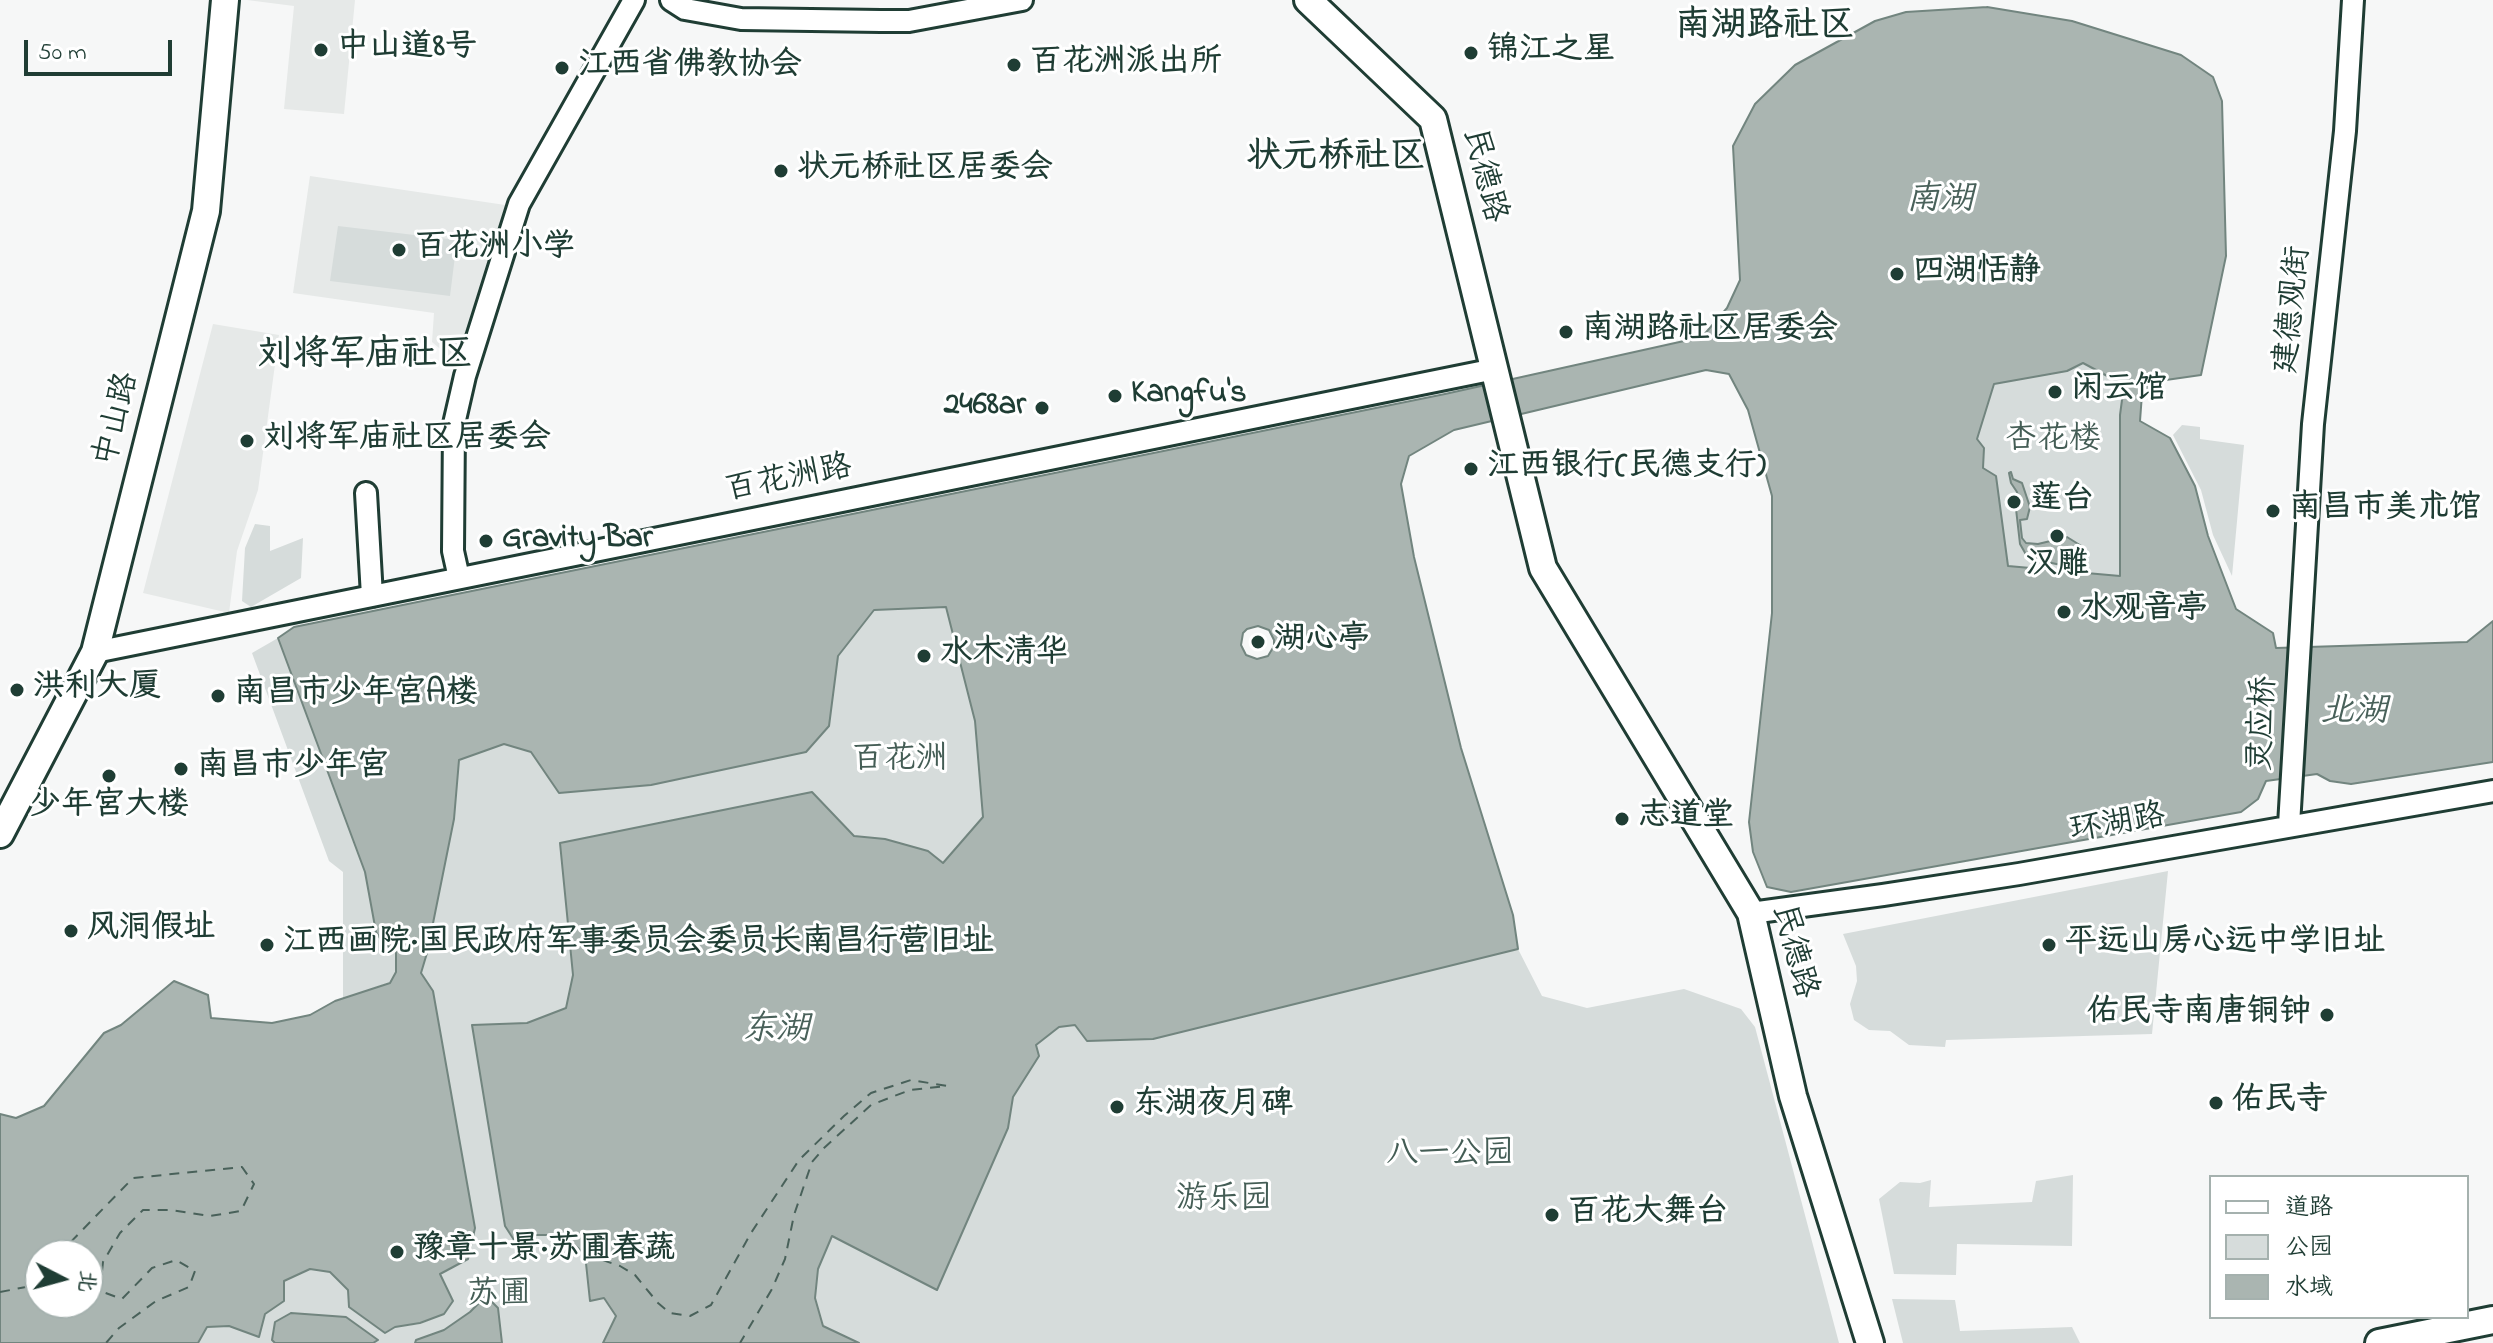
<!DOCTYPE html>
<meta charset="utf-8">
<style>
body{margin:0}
#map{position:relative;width:2493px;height:1343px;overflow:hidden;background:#f6f7f7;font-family:"Indie Flower","LXGW WenKai TC",sans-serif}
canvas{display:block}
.legend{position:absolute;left:2209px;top:1175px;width:260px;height:144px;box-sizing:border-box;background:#fff;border:2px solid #a5b1ae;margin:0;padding:10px 14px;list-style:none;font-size:24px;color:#1f3d34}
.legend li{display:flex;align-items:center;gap:16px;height:40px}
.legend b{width:40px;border:2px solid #a5b1ae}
.north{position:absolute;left:24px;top:1239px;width:80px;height:80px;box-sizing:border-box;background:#fff;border:2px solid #a5b1ae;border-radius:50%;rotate:96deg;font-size:22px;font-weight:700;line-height:32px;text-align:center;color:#1f3d34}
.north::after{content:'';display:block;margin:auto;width:28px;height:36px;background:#1f3d34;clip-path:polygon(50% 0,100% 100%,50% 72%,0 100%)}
.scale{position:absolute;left:24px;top:40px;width:148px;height:36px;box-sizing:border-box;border:4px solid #1f3d34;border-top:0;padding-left:10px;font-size:24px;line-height:28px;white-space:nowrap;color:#1f3d34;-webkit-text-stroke:6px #fff;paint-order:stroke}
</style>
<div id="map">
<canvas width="2493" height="1343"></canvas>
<ul class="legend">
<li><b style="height:10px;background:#fff"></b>道路</li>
<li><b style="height:22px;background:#d6dcdb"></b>公园</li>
<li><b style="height:22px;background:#aab5b1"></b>水域</li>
</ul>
<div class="north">北</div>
<div class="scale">50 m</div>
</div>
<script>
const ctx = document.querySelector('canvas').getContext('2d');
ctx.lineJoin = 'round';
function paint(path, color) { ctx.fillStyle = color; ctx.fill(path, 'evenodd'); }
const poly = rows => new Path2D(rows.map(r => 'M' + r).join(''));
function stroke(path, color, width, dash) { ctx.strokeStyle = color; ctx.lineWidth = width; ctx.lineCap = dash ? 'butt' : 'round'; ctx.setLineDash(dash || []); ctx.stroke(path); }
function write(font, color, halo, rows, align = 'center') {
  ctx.font = font + ' "Indie Flower","LXGW WenKai TC",sans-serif'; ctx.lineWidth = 6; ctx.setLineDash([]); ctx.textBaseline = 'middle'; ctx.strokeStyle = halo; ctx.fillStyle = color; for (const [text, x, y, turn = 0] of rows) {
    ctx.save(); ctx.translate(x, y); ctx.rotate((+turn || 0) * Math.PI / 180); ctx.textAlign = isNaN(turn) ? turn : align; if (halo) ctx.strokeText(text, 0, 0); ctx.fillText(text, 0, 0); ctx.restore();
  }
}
paint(poly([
 [247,0,355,0,344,114,284,109,294,6],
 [310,176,512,206,464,369,432,342,434,313,293,293],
 [213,324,279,335,258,490,237,551,229,613,143,593]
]), '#e6e9e8');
paint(poly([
 [338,226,457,240,450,296,330,281],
 [2083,363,2124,385,2120,415,2120,577,2008,567,1996,477,1983,468,1984,448,1977,439,1994,384,2067,371],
 [2182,425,2200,427,2200,439,2244,445,2232,576,2213,535,2201,490,2173,435],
 [255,524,270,526,270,551,303,538,301,578,251,607,242,601,245,548],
 [946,607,975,721,983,818,943,863,885,839,854,836,812,792,560,844,573,975,566,1008,527,1023,472,1025,525,1257,535,1235,563,1235,585,1254,590,1300,603,1298,616,1316,603,1343,198,1343,207,1327,229,1326,265,1314,284,1300,284,1281,310,1269,330,1272,348,1290,395,1327,420,1324,444,1314,453,1301,440,1274,475,1228,433,991,421,973,427,953,454,819,459,760,504,744,531,752,559,793,829,726,838,656,874,610],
 [278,638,365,872,376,932,383,943,396,952,397,972,390,982,343,999,343,872,329,861,252,653],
 [2168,871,2152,1034,1946,1040,1945,1047,1909,1045,1890,1031,1869,1030,1854,1020,1850,1004,1857,981,1856,966,1843,934],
 [1518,949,1542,996,1587,1008,1684,989,1741,1009,1755,1027,1839,1343,859,1343,823,1326,815,1298,818,1269,832,1236,937,1289,1008,1128,1013,1097,1039,1056,1036,1045,1059,1027,1075,1025,1153,1039],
 [2073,1175,2072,1246,1957,1244,1956,1275,1894,1274,1879,1199,1900,1182,1920,1183,1931,1180,1929,1207,2032,1202,2036,1181],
 [1892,1299,1955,1300,1960,1331,2072,1327,2080,1343,1903,1343]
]), '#d6dcdb');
const water = poly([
 [1987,7,2072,21,2181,55,2213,77,2222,101,2226,256,2201,375,2159,381,2142,394,2140,421,2170,438,2195,486,2208,536,2236,609,2273,633,2276,648,2467,642,2493,621,2493,762,2351,784,2330,781,2317,774,2266,781,2258,799,2241,812,1791,892,1767,887,1753,852,1749,822,1772,613,1772,496,1748,410,1729,374,1706,370,1454,430,1409,456,1401,484,1414,557,1461,748,1513,915,1518,949,1153,1039,1087,1041,1075,1025,1059,1027,1036,1045,1039,1056,1013,1097,1008,1128,937,1290,832,1236,818,1269,815,1298,823,1326,859,1343,603,1343,616,1316,604,1298,590,1301,585,1254,563,1235,535,1235,525,1257,505,1226,472,1025,527,1023,566,1008,573,975,560,843,812,792,854,836,885,839,928,851,943,863,983,817,975,721,946,607,874,610,838,656,829,726,806,752,651,785,559,793,531,752,504,744,459,760,454,819,427,953,421,973,433,991,475,1228,468,1259,440,1274,453,1301,444,1314,420,1323,395,1327,385,1333,349,1307,348,1290,330,1272,310,1269,284,1281,284,1301,265,1314,259,1337,229,1326,207,1327,198,1343,0,1343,0,1114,16,1118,44,1106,104,1033,121,1025,174,981,208,995,211,1018,272,1023,310,1015,335,1001,390,983,396,972,396,952,383,943,376,932,365,872,278,638,294,627,1445,394,1702,337,1727,308,1740,280,1733,146,1755,104,1795,65,1875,21,1906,12,1987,7],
 [2083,363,2124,385,2120,415,2120,576,2008,566,1996,476,1983,468,1984,448,1977,439,1994,384,2067,371,2083,363],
 [1258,626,1269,630,1274,640,1274,646,1268,656,1257,659,1246,655,1241,645,1243,633,1247,629,1258,626],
 [40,1255,88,1255,88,1303,40,1303,40,1255],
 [2011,472,2013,479,2022,483,2030,507,2027,519,2020,520,2022,538,2026,543,2038,544,2067,537,2083,547,2081,555,2061,565,2028,558,2020,544,2016,509,2018,499,2017,492,2011,483,2009,473,2011,472],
 [486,1296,498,1308,502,1343,415,1343,416,1340,444,1330,470,1312,486,1296],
 [291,1313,346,1317,378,1340,373,1343,275,1343,272,1340,275,1322,291,1313]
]);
paint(water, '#aab5b1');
stroke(water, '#72857f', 2);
stroke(poly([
 [585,1254,620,1266,635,1275,658,1303,670,1313,690,1316,711,1305,751,1233,799,1160,844,1116,871,1093,911,1080,947,1086,910,1090,871,1105,824,1148,812,1162,794,1215,785,1259,772,1289,740,1343],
 [58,1255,133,1178,242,1167,254,1184,241,1211,210,1216,171,1210,143,1210,120,1233,103,1262,100,1291,122,1299,152,1268,176,1260,195,1271,189,1287,156,1301,119,1328,106,1343],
 [0,1292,26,1287,40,1273]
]), '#49615a', 2, [10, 8]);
const minor = poly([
 [671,0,685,9,741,19,881,21,909,21,1022,0],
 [366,493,372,596],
 [459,578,453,551,454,424,465,376,519,204,634,0],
 [95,652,1495,369],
 [2289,825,2313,424,2345,131,2353,0],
 [1751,913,1883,895,2019,874,2493,791]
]);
const major = poly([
 [1308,0,1433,119,1543,568,1751,913,1793,1096,1870,1343],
 [0,834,95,652,206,211,225,0],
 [2379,1343,2493,1320]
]);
stroke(minor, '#1f3d34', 26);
stroke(major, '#1f3d34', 32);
stroke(minor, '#fff', 20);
stroke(major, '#fff', 26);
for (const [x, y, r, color] of [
 [321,50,8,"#1f3d34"],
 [1471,53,8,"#1f3d34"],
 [1014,65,8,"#1f3d34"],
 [562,68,8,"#1f3d34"],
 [781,171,8,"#1f3d34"],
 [399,250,8,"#1f3d34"],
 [1897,274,8,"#1f3d34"],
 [1566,332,8,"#1f3d34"],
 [2055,392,8,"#1f3d34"],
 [1115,396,8,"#1f3d34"],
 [1042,408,8,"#1f3d34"],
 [247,441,8,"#1f3d34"],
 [1471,469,8,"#1f3d34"],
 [2014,502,8,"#1f3d34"],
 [2273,511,8,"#1f3d34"],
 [2057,536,8,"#1f3d34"],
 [486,541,8,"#1f3d34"],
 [2064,612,8,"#1f3d34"],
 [1258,642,8,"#1f3d34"],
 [924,656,8,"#1f3d34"],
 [17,690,8,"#1f3d34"],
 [218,696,8,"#1f3d34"],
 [181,769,8,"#1f3d34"],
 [109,776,8,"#1f3d34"],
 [1622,819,8,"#1f3d34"],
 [71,931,8,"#1f3d34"],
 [267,945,8,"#1f3d34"],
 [2049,945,8,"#1f3d34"],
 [2327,1015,8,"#1f3d34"],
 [2216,1103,8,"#1f3d34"],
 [1117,1107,8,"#1f3d34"],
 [1552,1215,8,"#1f3d34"],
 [397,1252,8,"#1f3d34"]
]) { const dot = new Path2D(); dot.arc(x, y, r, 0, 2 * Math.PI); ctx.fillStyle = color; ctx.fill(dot); stroke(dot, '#fff', 3); }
write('bold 32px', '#1f3d34', '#fff', [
 ["中山道8号",337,50],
 ["锦江之星",1487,53],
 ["百花洲派出所",1030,65],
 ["江西省佛教协会",578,68],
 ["状元桥社区居委会",797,171],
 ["百花洲小学",415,250],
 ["四湖恬静",1913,274],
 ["南湖路社区居委会",1582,332],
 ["闲云馆",2071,392],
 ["Kangfu's",1131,396],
 ["2468ar",1026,408,"right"],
 ["刘将军庙社区居委会",263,441],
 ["江西银行(民德支行)",1487,469],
 ["莲台",2030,502],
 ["南昌市美术馆",2289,511],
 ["Gravity Bar",502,541],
 ["汉雕",2057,568,"center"],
 ["水观音亭",2080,612],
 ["湖心亭",1274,642],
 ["水木清华",940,656],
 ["洪利大厦",33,690],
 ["南昌市少年宫A楼",234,696],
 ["南昌市少年宫",197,769],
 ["少年宫大楼",109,808,"center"],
 ["志道堂",1638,819],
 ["风洞假址",87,931],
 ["江西画院·国民政府军事委员会委员长南昌行营旧址",283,945],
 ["平远山房心远中学旧址",2065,945],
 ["佑民寺南唐铜钟",2311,1015,"right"],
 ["佑民寺",2232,1103],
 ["东湖夜月碑",1133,1107],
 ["百花大舞台",1568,1215],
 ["豫章十景·苏圃春蔬",413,1252]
], 'left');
write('32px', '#1f3d34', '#fff', [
 ["民德路",1482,176,76],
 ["建德观街",2295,310,-84],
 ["中山路",119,420,-76],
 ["百花洲路",789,481,-11],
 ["灵应桥",2265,724,-87],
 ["环湖路",2118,826,-10],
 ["民德路",1792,952,75]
]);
write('32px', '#445d55', '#fff', [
 ["杏花楼",2053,442],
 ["百花洲",900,762],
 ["八一公园",1450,1157],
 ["游乐园",1224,1202],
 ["苏圃",499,1297]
]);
write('italic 34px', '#49615a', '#fff', [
 ["南湖",1940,202],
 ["北湖",2354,714],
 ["东湖",776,1032]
]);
write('bold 36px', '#1f3d34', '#fff', [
 ["南湖路社区",1765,29],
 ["状元桥社区",1336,160],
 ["刘将军庙社区",365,358]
]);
</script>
